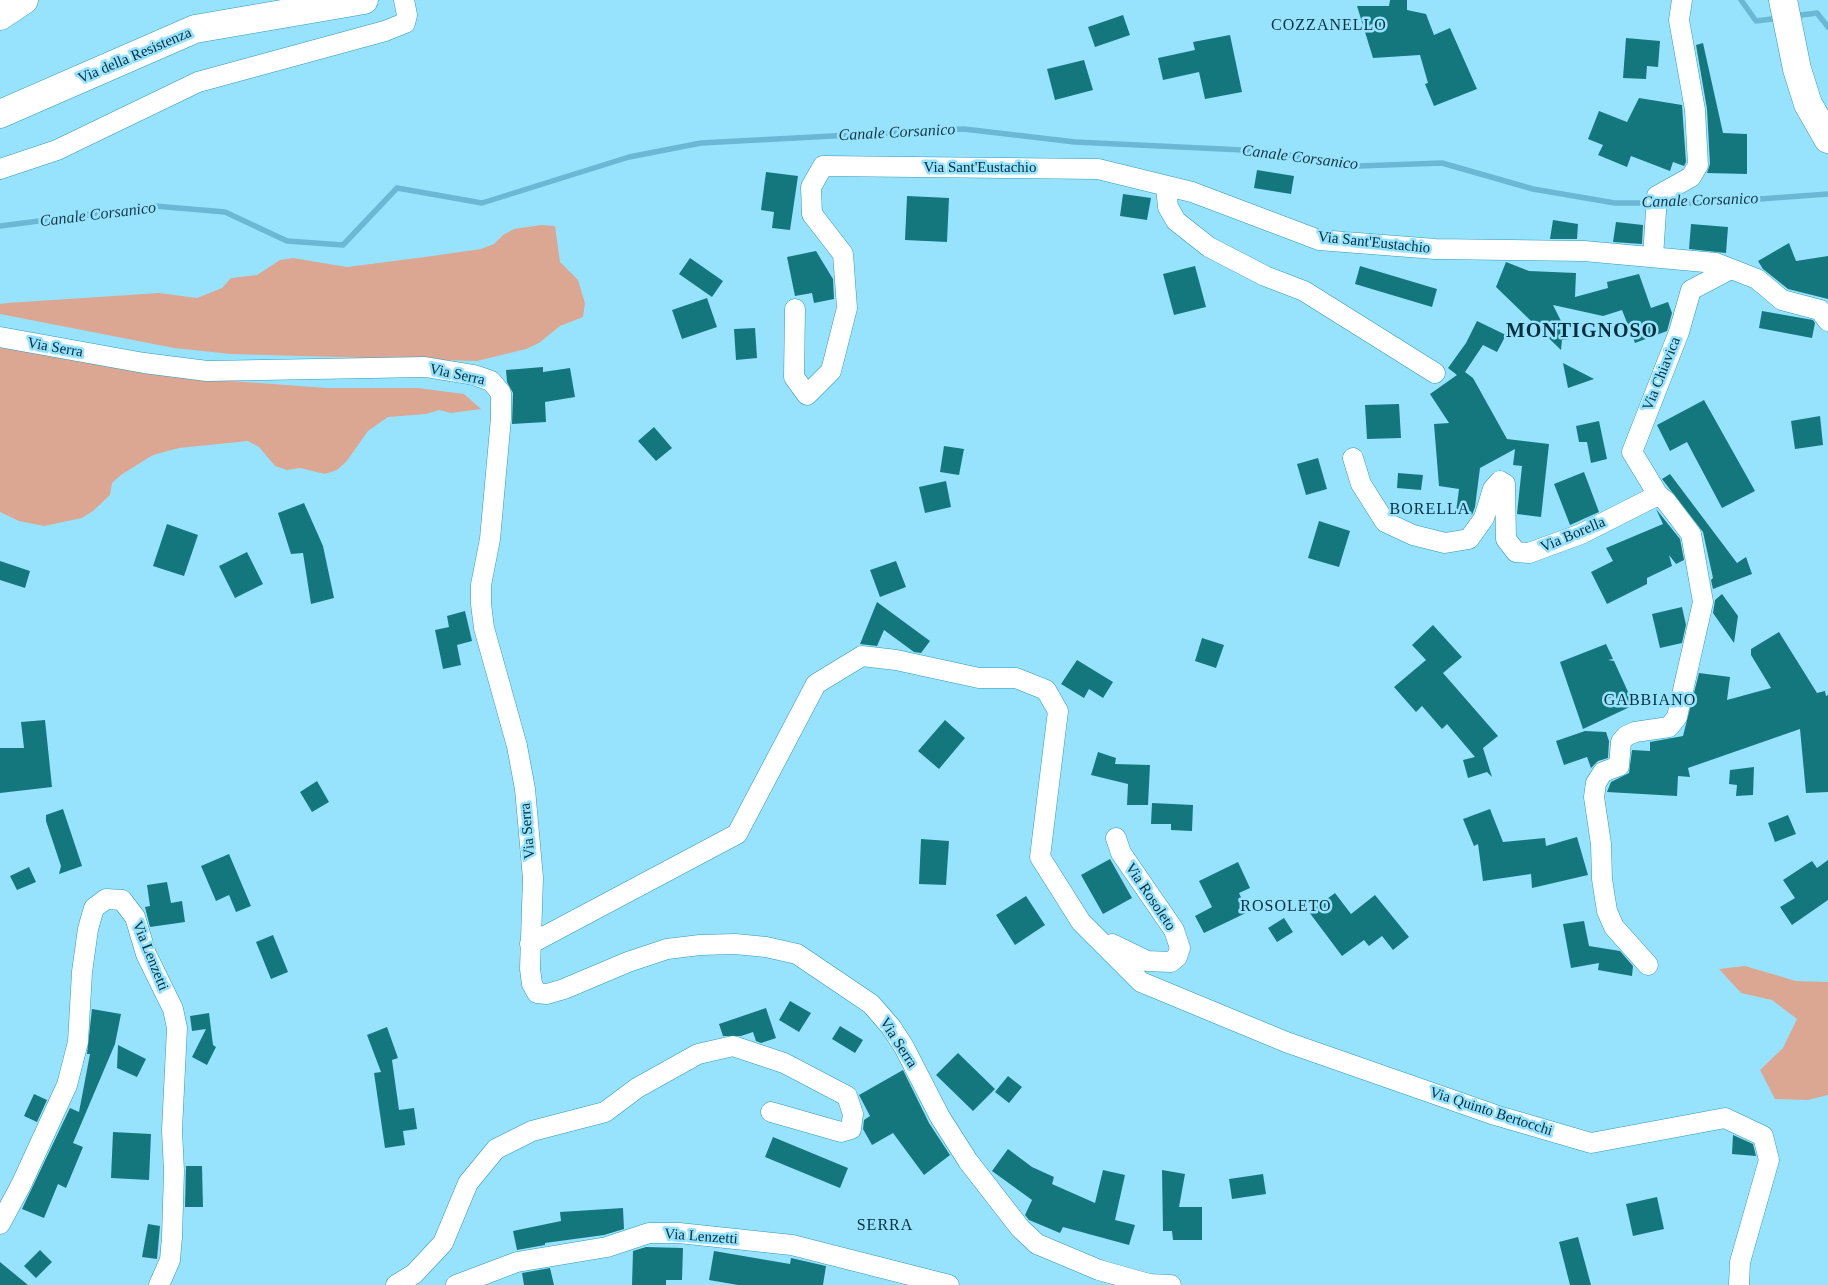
<!DOCTYPE html>
<style>
body{margin:0}
canvas{display:block;background:#97e3fe}
</style>
<canvas width="1828" height="1285"></canvas>
<script>
const ctx = document.querySelector('canvas').getContext('2d');
ctx.lineJoin = 'round';
function paint(path, color) { ctx.fillStyle = color; ctx.fill(path, 'evenodd'); }
const poly = rows => new Path2D(rows.map(r => 'M' + r).join(''));
function stroke(path, color, width, dash) { ctx.strokeStyle = color; ctx.lineWidth = width; ctx.lineCap = dash ? 'butt' : 'round'; ctx.setLineDash(dash || []); ctx.stroke(path); }
function write(font, color, halo, rows, align = 'center') {
  ctx.font = font + ' Georgia,serif'; ctx.lineWidth = 5; ctx.setLineDash([]); ctx.textBaseline = 'middle'; ctx.strokeStyle = halo; ctx.fillStyle = color; for (const [text, x, y, turn = 0] of rows) {
    ctx.save(); ctx.translate(x, y); ctx.rotate((+turn || 0) * Math.PI / 180); ctx.textAlign = isNaN(turn) ? turn : align; if (halo) ctx.strokeText(text, 0, 0); ctx.fillText(text, 0, 0); ctx.restore();
  }
}
paint(poly([
 [541,225,555,226,560,262,578,280,585,303,583,317,560,326,539,343,526,349,477,361,231,354,174,348,0,314,0,304,7,303,159,293,197,298,222,288,231,278,257,275,280,260,293,258,347,267,425,257,481,249,494,244,503,235,514,229],
 [0,343,191,378,327,388,418,388,464,394,481,409,451,413,439,410,426,414,388,417,368,431,346,462,337,470,325,474,300,468,287,470,275,466,259,447,248,441,179,448,153,455,121,475,112,483,110,495,93,511,82,518,44,526,19,521,0,512],
 [1745,966,1796,981,1828,982,1828,1095,1808,1100,1775,1099,1760,1070,1783,1048,1797,1019,1772,1000,1741,993,1719,969]
]), '#dba792');
stroke(poly([
 [1741,0,1756,21,1780,18],
 [1794,16,1817,13,1828,27],
 [0,226,155,206,225,212,287,241,343,245,397,188,482,203,629,157,701,143,964,129,1075,142,1264,151,1358,166,1442,163,1533,189,1615,203,1705,203,1828,194]
]), '#6ab8d4', 5.5);
paint(poly([
 [1390,0,1407,0,1407,10,1426,14,1434,35,1450,28,1477,89,1434,106,1425,84,1428,83,1420,55,1373,58,1357,6,1389,6],
 [1123,15,1130,35,1095,47,1088,27],
 [1230,35,1242,92,1205,99,1199,72,1163,80,1158,58,1195,50,1193,42],
 [1626,38,1660,41,1658,67,1647,66,1646,79,1623,78],
 [1703,43,1723,133,1747,134,1747,174,1707,173,1710,164,1707,109,1696,45],
 [1084,60,1093,90,1055,100,1047,69],
 [1639,98,1682,105,1686,162,1684,166,1673,162,1670,171,1631,156,1627,167,1598,155,1603,145,1588,139,1599,111,1627,122],
 [1257,170,1294,176,1291,194,1254,188],
 [766,172,798,176,790,230,772,228,774,212,761,210],
 [1123,194,1151,198,1147,220,1120,216],
 [907,196,949,198,947,242,905,240],
 [1553,220,1578,224,1577,239,1550,239],
 [1616,222,1643,225,1642,244,1613,242],
 [1691,224,1728,227,1726,253,1689,249],
 [1789,243,1796,261,1828,256,1828,299,1788,289,1763,269,1758,261],
 [816,251,833,279,834,299,814,303,812,293,795,296,787,257],
 [690,258,723,281,712,297,679,274],
 [1506,262,1529,271,1576,273,1575,297,1608,288,1607,282,1639,274,1651,308,1668,302,1672,313,1667,331,1635,343,1622,310,1603,316,1553,305,1570,339,1562,340,1561,350,1496,287],
 [1195,266,1206,307,1174,315,1163,274],
 [1360,266,1437,289,1432,307,1355,284],
 [707,298,717,327,682,339,672,310],
 [1762,311,1813,320,1815,323,1812,338,1759,328],
 [1477,321,1506,335,1497,352,1483,345,1465,372,1473,378,1507,439,1549,444,1541,517,1517,514,1522,466,1513,465,1515,449,1480,468,1475,507,1472,515,1456,512,1459,489,1439,486,1434,424,1449,423,1430,394,1457,375,1448,368,1466,343],
 [755,328,757,358,736,360,734,329],
 [1563,363,1594,379,1568,388],
 [543,367,543,372,570,368,575,397,545,402,546,422,512,424,513,393,507,382,506,370],
 [1704,400,1755,491,1722,508,1687,442,1670,451,1657,425],
 [1399,404,1401,438,1367,439,1365,405],
 [1820,416,1823,445,1795,449,1791,421],
 [1599,421,1607,459,1591,463,1587,442,1579,442,1576,426],
 [654,427,672,448,656,461,638,441],
 [944,446,964,449,959,475,940,472],
 [1318,458,1327,489,1306,495,1297,464],
 [1584,472,1599,512,1570,525,1554,484],
 [1398,473,1423,475,1421,490,1397,488],
 [1670,474,1737,563,1746,557,1752,574,1713,589,1711,580,1713,578,1703,532,1662,479],
 [946,481,951,507,925,513,919,487],
 [304,503,323,546,334,598,311,604,303,553,291,554,278,513],
 [1656,509,1680,539,1684,560,1676,564,1669,555,1672,566,1647,578,1647,584,1607,604,1591,572,1613,561,1606,548,1663,524],
 [1319,521,1350,531,1339,567,1308,558],
 [167,524,198,535,184,576,153,566],
 [247,552,263,584,235,598,219,566],
 [0,561,30,571,25,588,0,580],
 [896,561,906,587,880,597,870,570],
 [1722,594,1738,616,1734,643,1713,613,1715,600],
 [877,602,930,641,921,653,914,652,884,630,877,646,860,644],
 [1682,607,1686,625,1682,643,1660,648,1652,614],
 [465,611,472,641,457,645,461,665,443,669,435,630,449,627,447,616],
 [1433,625,1462,657,1443,673,1498,736,1483,748,1492,777,1487,772,1468,778,1463,760,1475,757,1447,724,1442,729,1422,706,1416,712,1394,687,1426,660,1412,645],
 [1779,632,1817,693,1825,691,1826,696,1828,695,1828,792,1806,793,1800,729,1688,768,1690,777,1678,776,1677,796,1607,792,1611,782,1629,773,1632,750,1650,751,1650,742,1683,736,1699,673,1730,677,1727,700,1771,688,1751,655,1751,649],
 [1202,638,1224,645,1216,668,1195,661],
 [1606,644,1613,659,1608,660,1614,661,1634,705,1583,729,1560,662],
 [1077,660,1113,682,1103,698,1089,689,1084,698,1061,684],
 [45,720,52,787,0,793,0,748,24,748,21,722],
 [945,720,965,738,939,769,918,751],
 [1585,731,1606,732,1609,741,1608,758,1598,761,1591,768,1587,757,1564,765,1556,741],
 [1098,752,1116,758,1115,764,1150,765,1148,805,1127,805,1128,784,1091,775],
 [1754,767,1753,795,1736,796,1737,785,1729,784,1730,770],
 [317,781,329,802,312,812,300,792],
 [1152,803,1193,805,1192,831,1171,830,1171,824,1151,824],
 [63,809,82,866,59,874,61,866,46,821,46,815],
 [1490,809,1503,842,1545,838,1546,846,1577,837,1588,875,1532,888,1531,874,1483,881,1478,844,1474,846,1463,819],
 [1788,815,1796,834,1775,842,1768,823],
 [921,839,949,841,946,885,919,884],
 [229,854,251,906,236,912,229,895,216,901,201,866],
 [1110,859,1132,898,1103,914,1081,875],
 [1828,860,1828,900,1792,925,1780,907,1795,898,1783,880,1812,861,1817,868],
 [1238,862,1250,888,1239,893,1248,912,1204,933,1195,916,1212,907,1199,881],
 [29,867,36,882,17,890,10,876],
 [167,882,171,903,182,901,185,922,150,927,145,907,150,906,147,885],
 [1335,893,1351,914,1375,895,1409,937,1393,950,1382,936,1369,946,1364,940,1342,956,1309,912],
 [1026,896,1045,925,1015,945,996,915],
 [1284,918,1293,932,1277,942,1268,928],
 [1584,921,1589,946,1620,951,1633,966,1632,976,1598,970,1599,963,1571,968,1563,924],
 [273,935,288,972,271,979,256,942],
 [790,1001,811,1013,799,1032,779,1020],
 [766,1008,776,1038,761,1043,756,1041,753,1032,741,1036,723,1036,719,1024],
 [92,1009,121,1014,115,1044,73,1143,83,1147,66,1188,58,1184,44,1218,22,1209,70,1108,79,1112,90,1054,87,1054],
 [209,1013,213,1045,216,1047,207,1065,192,1057,206,1029,192,1031,190,1016],
 [840,1026,863,1040,855,1053,832,1039],
 [387,1027,398,1058,392,1060,399,1110,414,1108,417,1129,403,1131,405,1145,385,1148,374,1073,381,1072,367,1035],
 [118,1045,146,1059,137,1077,117,1068],
 [958,1053,995,1089,973,1111,936,1075],
 [903,1070,929,1123,950,1155,924,1175,893,1133,872,1145,863,1129,864,1120,870,1116,859,1095],
 [1008,1076,1022,1087,1009,1103,995,1092],
 [34,1094,47,1100,37,1122,24,1116],
 [113,1132,151,1134,149,1180,111,1178],
 [1733,1135,1753,1144,1756,1156,1732,1154],
 [773,1137,848,1168,840,1188,765,1157],
 [1008,1149,1032,1167,1054,1177,1052,1184,1095,1203,1103,1170,1125,1175,1115,1220,1135,1225,1129,1245,1063,1227,1060,1233,1029,1220,1025,1215,1032,1200,992,1171],
 [186,1166,202,1166,203,1207,185,1207],
 [1162,1170,1185,1174,1179,1207,1202,1207,1202,1240,1173,1240,1172,1231,1163,1231],
 [1263,1174,1266,1194,1232,1199,1229,1179],
 [1657,1197,1664,1229,1633,1236,1626,1204],
 [623,1208,624,1229,604,1235,545,1243,545,1245,517,1250,513,1231,561,1221,560,1212],
 [148,1224,160,1226,157,1259,142,1257],
 [1578,1237,1591,1285,1570,1285,1559,1242],
 [646,1247,683,1248,682,1280,666,1280,666,1285,632,1285,633,1251],
 [40,1250,52,1262,36,1278,24,1266],
 [714,1251,790,1264,791,1258,826,1266,823,1285,738,1285,709,1280],
 [0,1262,28,1285,0,1285],
 [550,1268,554,1285,524,1285,522,1273]
]), '#15777e');
const street = poly([
 [0,169,57,150,198,82,385,31,405,23,407,15,404,0],
 [1166,186,1168,207,1176,221,1209,247,1265,276,1304,291,1435,373],
 [1653,257,1657,196,1691,177,1698,165,1695,110,1679,20,1682,0],
 [795,309,794,377,807,395,831,371,847,308,843,254,812,214,811,187,823,166,1098,169,1192,192,1319,240,1435,249,1584,251,1716,263,1757,279,1782,300,1820,310,1828,321],
 [0,337,144,363,207,371,425,367,474,375,491,381,501,393,501,418,490,539,481,585,481,604,484,628,517,746,525,789,533,878,530,969,532,984,537,993,547,994,564,989,628,962,667,949,700,945,735,944,766,947,797,954,871,1004,891,1027,904,1047,940,1117,968,1161,1020,1228,1037,1244,1099,1270,1149,1284,1171,1285],
 [1353,458,1361,484,1385,522,1413,535,1445,543,1469,539,1484,518,1493,489,1500,481,1505,484,1506,539,1516,552,1529,553,1581,534,1658,495],
 [530,944,737,834,816,684,862,656,896,660,979,678,1016,678,1046,690,1058,711,1040,857,1081,922,1141,982,1286,1042,1495,1115,1591,1143,1725,1118,1763,1136,1769,1160,1740,1262,1739,1285],
 [1112,944,1147,961,1171,962,1177,957,1180,948,1174,930,1121,853,1116,838],
 [1648,965,1614,927,1607,911,1602,879,1601,844,1594,797,1596,783,1603,772,1619,766,1621,742,1626,736,1635,732,1669,727,1677,717,1703,602,1691,534,1666,501,1658,495,1632,452,1679,332,1691,290,1731,269],
 [0,1224,21,1185,67,1085,78,1042,82,972,88,929,94,908,106,899,122,900,135,917,146,954,173,1009,177,1028,172,1130,174,1171,172,1237,170,1260,159,1285],
 [396,1285,414,1274,443,1243,468,1183,496,1149,532,1131,605,1112,637,1088,698,1054,733,1046,784,1063,847,1096,853,1114,851,1129,841,1132,771,1112],
 [456,1285,517,1262,607,1247,649,1233,679,1233,792,1245,949,1285]
]);
const secondary = poly([
 [1783,0,1797,69,1808,104,1828,139],
 [0,16,24,0],
 [0,114,195,29,364,0]
]);
stroke(street, '#2f99b9', 21);
stroke(secondary, '#2f99b9', 29);
stroke(street, '#fff', 20);
stroke(secondary, '#fff', 28);
write('15px', '#002f3c', '#97e3fe', [
 ["Via della Resistenza",135,56,-23],
 ["Via Sant'Eustachio",980,168],
 ["Via Sant'Eustachio",1374,243,6],
 ["Via Serra",55,348,10],
 ["Via Chiavica",1662,374,-68],
 ["Via Serra",457,375,12],
 ["Via Borella",1573,535,-23],
 ["Via Serra",528,831,-95],
 ["Via Rosoleto",1150,897,56],
 ["Via Lenzetti",150,956,68],
 ["Via Serra",898,1043,57],
 ["Via Quinto Bertocchi",1491,1112,18],
 ["Via Lenzetti",701,1237,4]
]);
ctx.letterSpacing = '1px';
write('16px', '#002f3c', '#97e3fe', [
 ["COZZANELLO",1329,26],
 ["BORELLA",1430,510],
 ["GABBIANO",1650,701],
 ["ROSOLETO",1286,907],
 ["SERRA",885,1226]
]);
ctx.letterSpacing = '0px';
write('italic 16px', '#143945', '#97e3fe', [
 ["Canale Corsanico",897,133,-3],
 ["Canale Corsanico",1300,158,7],
 ["Canale Corsanico",1700,201,-2],
 ["Canale Corsanico",98,215,-7]
]);
ctx.letterSpacing = '1px';
write('bold 20px', '#002f3c', '#97e3fe', [
 ["MONTIGNOSO",1582,332]
]);
ctx.letterSpacing = '0px';
</script>
